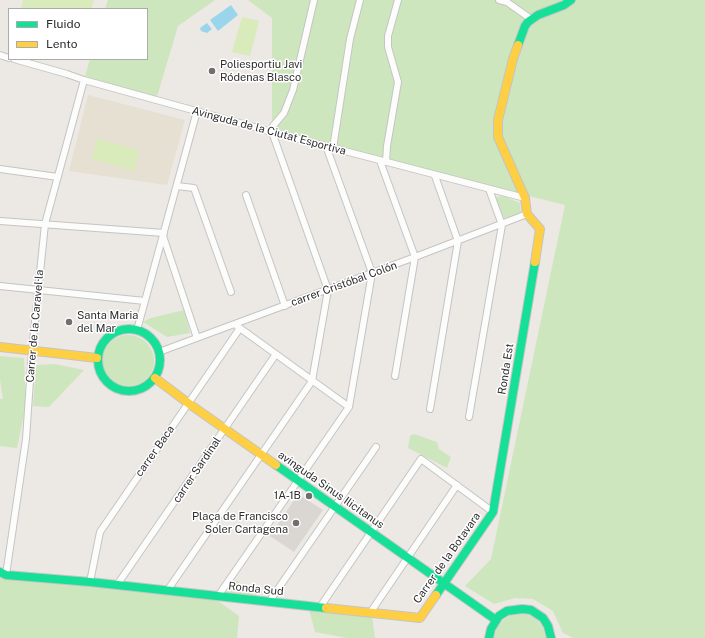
<!DOCTYPE html>
<meta charset="utf-8">
<style>
body{margin:0}
#map{position:relative;width:705px;height:638px;overflow:hidden;background:#ece8e4;font-family:"Public Sans",sans-serif}
canvas{display:block}
.legend{position:absolute;left:8px;top:8px;width:140px;height:52px;box-sizing:border-box;background:#fff;border:1px solid #ababab;margin:0;padding:5px 7px;list-style:none;font-size:12px;color:#2e2e2e}
.legend li{display:flex;align-items:center;gap:8px;height:20px}
.legend b{width:20px;border:1px solid #ababab}
</style>
<div id="map">
<canvas width="705" height="638"></canvas>
<ul class="legend">
<li><b style="height:5px;background:#16e098"></b>Fluido</li>
<li><b style="height:5px;background:#ffcf43"></b>Lento</li>
</ul>
</div>
<script>
const ctx = document.querySelector('canvas').getContext('2d');
ctx.lineJoin = 'round';
function paint(path, color) { ctx.fillStyle = color; ctx.fill(path, 'evenodd'); }
const poly = rows => new Path2D(rows.map(r => 'M' + r).join(''));
function stroke(path, color, width, dash) { ctx.strokeStyle = color; ctx.lineWidth = width; ctx.lineCap = dash ? 'butt' : 'round'; ctx.setLineDash(dash || []); ctx.stroke(path); }
function write(font, color, halo, rows, align = 'center') {
  ctx.font = font + ' "Public Sans",sans-serif'; ctx.lineWidth = 3; ctx.setLineDash([]); ctx.textBaseline = 'middle'; ctx.strokeStyle = halo; ctx.fillStyle = color; for (const [text, x, y, turn = 0] of rows) {
    ctx.save(); ctx.translate(x, y); ctx.rotate((+turn || 0) * Math.PI / 180); ctx.textAlign = isNaN(turn) ? turn : align; if (halo) ctx.strokeText(text, 0, 0); ctx.fillText(text, 0, 0); ctx.restore();
  }
}
paint(poly([
 [88,95,185,120,167,185,69,171]
]), '#e6e0d3');
paint(poly([
 [108,0,215,0,178,26,156,100,84,80,90,59,147,59,147,9,105,9],
 [248,0,705,0,705,638,573,638,563,633,553,611,533,599,515,598,494,604,465,586,491,559,565,205,272,132,272,18],
 [503,196,520,203,521,214,504,218,495,197],
 [184,310,190,333,167,337,143,322,151,318],
 '102 361a26 26 0 1 1 52 0a26 26 0 1 1-52 0Z',
 [0,356,24,358,26,404,17,448,0,446,0,399,3,399,0,380],
 [55,364,84,370,49,407,33,406,36,365],
 [414,434,437,442,439,449,451,457,447,468,408,448,410,436],
 [0,576,7,578,126,590,218,601,239,616,237,638,0,638],
 [236,580,245,586,261,598,227,592],
 [309,609,372,616,375,638,347,638,315,632],
 [520,614,529,615,538,621,543,628,546,638,494,638,497,628,502,621,509,616]
]), '#cee6be');
paint(poly([
 [23,0,94,0,91,9,21,9],
 [242,17,259,21,250,56,232,52],
 [97,139,139,150,134,171,92,159]
]), '#d9eabb');
paint(poly([
 [298,494,323,510,294,552,270,536]
]), '#dad6d2');
paint(poly([
 [231,5,238,15,218,31,210,20],
 [207,23,212,29,207,33,201,31,200,28]
]), '#99d6ec');
const street = poly([
 [499,0,507,2,531,19],
 [0,55,9,58],
 [14,59,67,74,84,80,272,132,525,198],
 [333,148,350,39,360,0],
 [380,161,415,257,395,376],
 [386,162,387,146,398,82,388,47,388,36,398,0],
 [0,169,58,177],
 [177,186,194,188,231,292],
 [246,195,285,306],
 [0,221,164,233],
 [163,236,197,338],
 [0,286,145,301],
 [237,326,349,407],
 [137,330,197,111],
 [159,352,415,257,527,214],
 [430,409,458,241,435,176],
 [469,417,502,225,489,189],
 [6,575,26,439,32,351,45,224,84,80],
 [90,582,100,532,240,328],
 [117,585,276,354],
 [167,591,312,381,328,290,272,132,273,126,284,113,293,90,314,0],
 [218,596,349,407,372,273,326,146],
 [269,602,376,447],
 [320,607,421,459,493,512],
 [370,613,457,485]
]);
const fast = poly([
 [518,45,525,26,528,22,538,15,564,5,571,0],
 '98 360a31 31 0 1 1 62 0a31 31 0 1 1-62 0Z',
 [276,465,496,620],
 [0,572,6,575,90,582,326,608],
 [436,595,493,512,535,262],
 [489,638,491,629,499,616,507,611,522,609,531,610,543,618,548,626,551,638]
]);
const slow = poly([
 [518,45,513,59,498,120,498,137,525,198,527,214,540,229,535,262],
 [0,347,97,358],
 [155,378,188,403,276,465],
 [326,608,420,618,436,595]
]);
stroke(street, '#c5c4c5', 8);
stroke(fast, '#c5c4c5', 10);
stroke(slow, '#c5c4c5', 10);
stroke(street, '#fcfcfb', 6);
stroke(fast, '#16e098', 8);
stroke(slow, '#ffcf43', 8);
for (const [x, y, r, color] of [
 [212,71,4,"#706f6e"],
 [69,322,4,"#706f6e"],
 [309,496,4,"#706f6e"],
 [296,523,4,"#706f6e"]
]) { const dot = new Path2D(); dot.arc(x, y, r, 0, 2 * Math.PI); ctx.fillStyle = color; ctx.fill(dot); stroke(dot, '#fff', 1.5); }
write('11px', '#2e2e2e', '#fff', [
 ["Poliesportiu Javi",220,65],
 ["Ródenas Blasco",220,78],
 ["Santa Maria",77,316],
 ["del Mar",77,329],
 ["1A-1B",301,496,"right"],
 ["Plaça de Francisco",288,517,"right"],
 ["Soler Cartagena",288,530,"right"]
], 'left');
write('11px', '#2e2e2e', '#fff', [
 ["Avinguda de la Ciutat Esportiva",269,131,15],
 ["carrer Cristóbal Colón",344,284,-20],
 ["Carrer de la Caravel·la",35,326,-85],
 ["Ronda Est",506,369,-81],
 ["carrer Baca",155,451,-55],
 ["carrer Sardinal",197,470,-56],
 ["avinguda Sinus Ilicitanus",331,490,35],
 ["Carrer de la Botavara",447,558,-55],
 ["Ronda Sud",256,589,6]
]);
</script>
